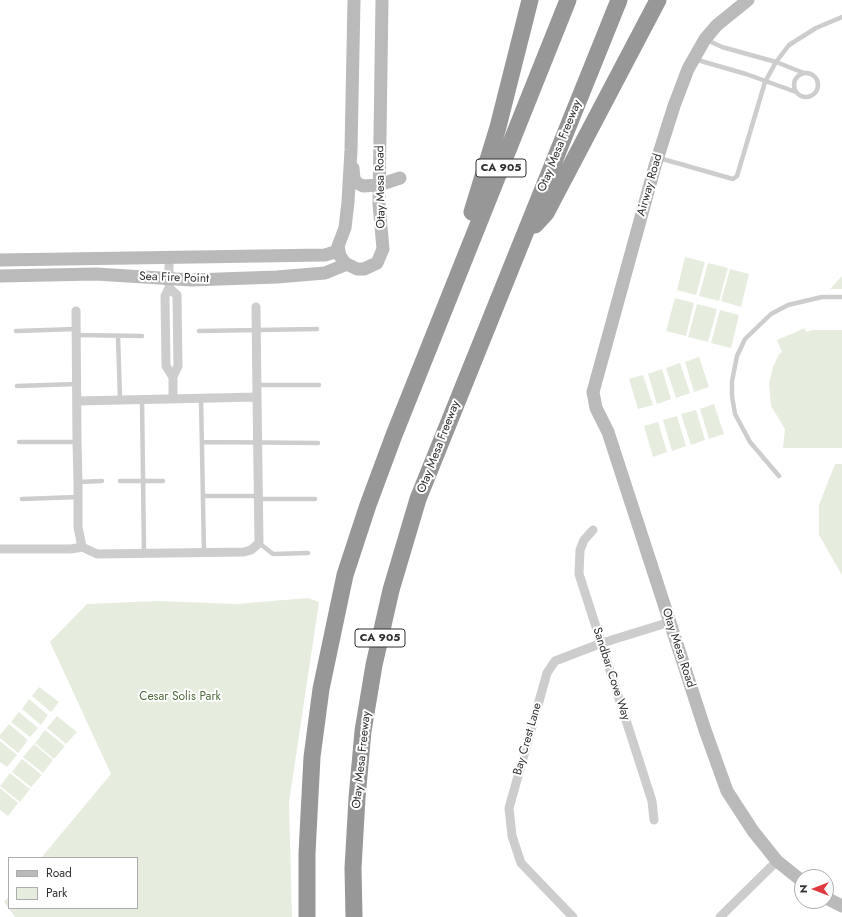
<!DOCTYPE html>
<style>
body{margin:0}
#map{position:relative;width:842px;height:917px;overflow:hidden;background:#fff;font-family:Jost,sans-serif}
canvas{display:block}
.legend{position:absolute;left:8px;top:857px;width:130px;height:52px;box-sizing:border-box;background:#fff;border:1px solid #acacac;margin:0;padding:5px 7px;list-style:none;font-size:12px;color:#303030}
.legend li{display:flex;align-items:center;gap:8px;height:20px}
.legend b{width:20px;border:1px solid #acacac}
.north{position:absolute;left:794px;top:869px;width:40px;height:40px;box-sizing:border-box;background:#fff;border:1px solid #acacac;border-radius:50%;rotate:270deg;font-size:11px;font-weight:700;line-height:16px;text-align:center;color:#303030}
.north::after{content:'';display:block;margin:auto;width:14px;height:18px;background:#e03940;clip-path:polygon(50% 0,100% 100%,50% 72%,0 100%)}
</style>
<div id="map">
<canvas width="842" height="917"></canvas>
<ul class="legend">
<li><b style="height:5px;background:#bababa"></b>Road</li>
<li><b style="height:11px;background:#e6eddf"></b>Park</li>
</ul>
<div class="north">N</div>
</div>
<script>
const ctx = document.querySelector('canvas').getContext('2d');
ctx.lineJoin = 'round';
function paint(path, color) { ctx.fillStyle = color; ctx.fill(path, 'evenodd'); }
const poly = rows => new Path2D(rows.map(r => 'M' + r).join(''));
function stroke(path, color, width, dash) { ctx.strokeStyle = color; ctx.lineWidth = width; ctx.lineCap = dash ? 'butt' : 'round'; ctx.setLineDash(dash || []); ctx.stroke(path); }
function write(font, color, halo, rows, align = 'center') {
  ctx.font = font + ' Jost,sans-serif'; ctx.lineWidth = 4; ctx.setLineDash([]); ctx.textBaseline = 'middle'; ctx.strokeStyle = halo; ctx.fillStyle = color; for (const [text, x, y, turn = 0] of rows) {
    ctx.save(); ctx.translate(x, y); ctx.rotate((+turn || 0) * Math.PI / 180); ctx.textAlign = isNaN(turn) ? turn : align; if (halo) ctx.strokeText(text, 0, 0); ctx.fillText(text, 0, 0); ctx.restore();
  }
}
paint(poly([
 [685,257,705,262,696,295,677,290],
 [708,263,728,268,719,301,699,296],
 [730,269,749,274,741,307,721,301],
 [842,276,842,289,830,289],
 [675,298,694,303,686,336,666,331],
 [697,304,717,309,708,342,688,337],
 [720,310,739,315,731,348,711,343],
 [805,328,806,332,813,330,842,330,842,448,783,448,785,429,771,406,769,383,773,367,779,354,782,352,777,340],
 [699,357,709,387,694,392,685,362],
 [680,363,690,393,676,398,666,368],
 [662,369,671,399,657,404,648,374],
 [643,375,653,405,638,409,629,379],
 [714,404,724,434,709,439,700,409],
 [696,410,705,440,691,445,681,414],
 [677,416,686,446,672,451,663,420],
 [658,422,667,452,653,457,644,426],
 [835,464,842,464,842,575,819,535,819,505],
 [308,598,319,602,289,802,292,917,15,917,4,902,9,896,9,908,137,908,137,858,41,858,111,774,50,642,87,604,158,601,236,604],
 [39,687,59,702,51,712,32,696],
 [29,699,48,715,41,725,22,709],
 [19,712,38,728,30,737,11,722],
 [57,716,77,732,66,744,47,728],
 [9,724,28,740,18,753,0,738,0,735],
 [45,730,65,746,54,759,35,743],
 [0,741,17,755,7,767,0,762],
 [34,744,53,760,43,773,23,757],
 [22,759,42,775,31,787,12,772],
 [10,773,30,789,20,802,0,786],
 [0,788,18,803,8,816,0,810]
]), '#e6eddf');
stroke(poly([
 [707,40,722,47,776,62,804,73],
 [694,59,746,74,796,92],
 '794 85a12 12 0 1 1 24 0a12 12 0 1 1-24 0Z',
 [659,158,733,179,737,176,765,82,776,62,789,45,816,28,842,17],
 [16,331,76,329],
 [199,331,317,329],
 [76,335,142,336],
 [118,336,120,399],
 [257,385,319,385],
 [17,386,77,384],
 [201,398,204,553],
 [142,399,144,553],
 [19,442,77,442],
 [202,442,318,443],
 [779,476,750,442,735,414,732,396,732,381,737,356,745,339,771,314,788,305,822,297,842,297],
 [120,481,163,481],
 [78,482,102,481],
 [203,496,259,496],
 [22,499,78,497],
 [259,499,315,499],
 [259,543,273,554,308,553]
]), '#cdcdcd', 4.5);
stroke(poly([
 [169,257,169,288,165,296,166,366,173,377,173,398],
 [169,288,177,295,178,366,173,377],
 [256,307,257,397],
 [76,311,77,442,78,482,78,527,82,547,97,554,244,552,251,550,259,543,257,397,77,401],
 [593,530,584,540,580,550,579,574,652,801,654,820],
 [0,549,71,549,82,547],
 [573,917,521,863,512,836,509,808,547,673,555,661,602,643,670,622],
 [720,917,777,861]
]), '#cdcdcd', 9);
stroke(poly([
 [354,0,351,150,348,202,345,228,338,246,340,256,345,263,357,269,364,269,377,263,383,249,379,204,382,0],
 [748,0,717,25,705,39,688,69,674,106,655,166,593,392,596,408,608,432,705,730,727,791,753,831,777,861,802,881],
 [353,168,354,179,357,183,363,186,379,185,400,178],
 [0,260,325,255,338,251],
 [0,276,96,274,192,280,277,277,325,273,347,264],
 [826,898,842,906]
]), '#bababa', 13);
stroke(poly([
 [472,212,498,127,530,0],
 [535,225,546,213,658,0],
 [307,917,307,853,312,757,321,689,345,575,368,505,394,435,568,0],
 [354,917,353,868,357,798,363,731,374,665,391,590,418,499,619,0]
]), '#979797', 17);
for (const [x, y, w] of [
 [501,168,50],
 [380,638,50]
]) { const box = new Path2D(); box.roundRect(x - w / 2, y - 9, w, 18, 3); ctx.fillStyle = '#fff'; ctx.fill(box); stroke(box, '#303030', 1); }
write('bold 11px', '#303030', null, [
 ["CA 905",501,168],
 ["CA 905",380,638]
]);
write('12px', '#303030', '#fff', [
 ["Otay Mesa Freeway",560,146,-68],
 ["Airway Road",650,185,-74],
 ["Otay Mesa Road",381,187,-91],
 ["Sea Fire Point",174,278,2],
 ["Otay Mesa Freeway",439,447,-69],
 ["Otay Mesa Road",678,648,72],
 ["Sandbar Cove Way",611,674,72],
 ["Bay Crest Lane",528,739,-74],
 ["Otay Mesa Freeway",362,760,-84]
]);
write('12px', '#526b3e', '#fff', [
 ["Cesar Solis Park",180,697]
]);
</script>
